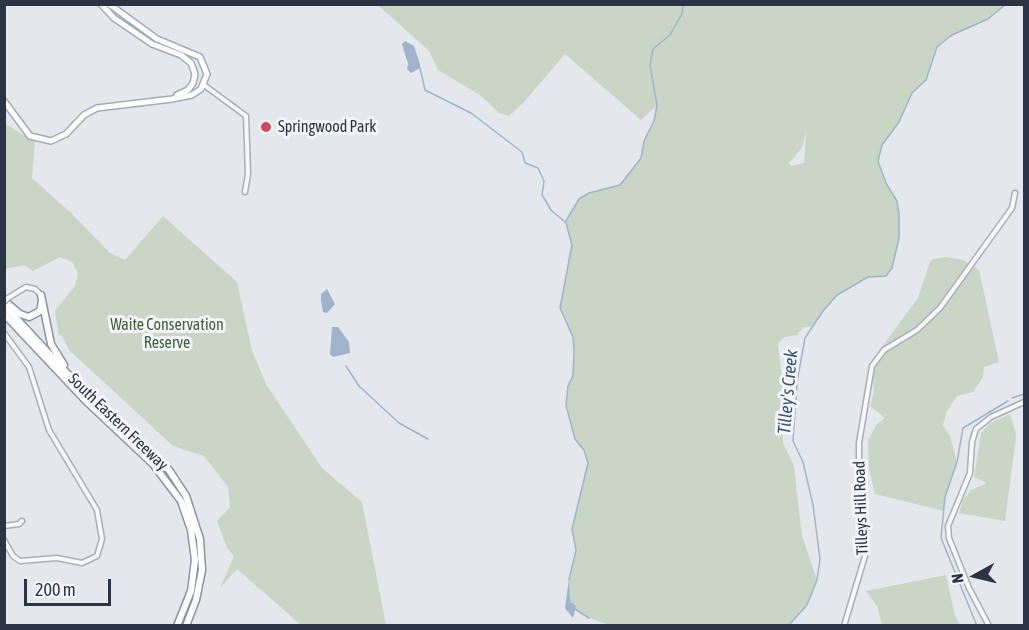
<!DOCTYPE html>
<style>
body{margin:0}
#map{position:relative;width:1029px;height:630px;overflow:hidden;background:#e4e7ec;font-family:"Asap Condensed",sans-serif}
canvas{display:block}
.frame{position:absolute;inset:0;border:6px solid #2b3445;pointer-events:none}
.north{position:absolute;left:945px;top:546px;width:60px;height:60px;-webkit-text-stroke:4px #f4f6f9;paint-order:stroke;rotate:262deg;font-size:16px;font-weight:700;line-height:24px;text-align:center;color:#2b3445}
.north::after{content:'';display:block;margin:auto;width:21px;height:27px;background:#2b3445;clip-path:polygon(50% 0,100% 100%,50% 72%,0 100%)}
.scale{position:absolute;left:24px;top:579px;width:87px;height:27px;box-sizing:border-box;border:3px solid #2b3445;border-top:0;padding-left:8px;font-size:18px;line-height:21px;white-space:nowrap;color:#2b3445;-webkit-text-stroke:4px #f4f6f9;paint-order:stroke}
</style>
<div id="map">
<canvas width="1029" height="630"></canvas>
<div class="frame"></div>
<div class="north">N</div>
<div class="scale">200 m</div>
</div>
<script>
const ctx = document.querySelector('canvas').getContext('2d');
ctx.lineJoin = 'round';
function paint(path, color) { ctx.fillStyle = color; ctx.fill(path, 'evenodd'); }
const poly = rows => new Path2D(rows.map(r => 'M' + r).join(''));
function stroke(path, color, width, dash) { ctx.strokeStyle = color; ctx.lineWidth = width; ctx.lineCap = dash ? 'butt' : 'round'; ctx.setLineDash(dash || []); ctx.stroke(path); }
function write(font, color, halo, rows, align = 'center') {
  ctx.font = font + ' "Asap Condensed",sans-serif'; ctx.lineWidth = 6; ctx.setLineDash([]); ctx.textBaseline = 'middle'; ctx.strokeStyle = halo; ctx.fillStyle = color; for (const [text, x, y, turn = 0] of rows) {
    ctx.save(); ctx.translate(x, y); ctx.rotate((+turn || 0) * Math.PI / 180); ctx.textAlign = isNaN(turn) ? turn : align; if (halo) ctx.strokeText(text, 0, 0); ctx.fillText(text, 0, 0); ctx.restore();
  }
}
paint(poly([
 [378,5,1006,5,988,19,952,35,937,47,926,80,912,93,899,122,882,145,878,161,886,183,897,201,899,214,899,238,892,268,886,276,868,277,837,295,812,327,804,327,797,335,785,337,778,343,783,389,783,443,794,466,802,536,817,580,807,605,788,625,610,625,589,618,576,610,576,606,570,601,569,578,576,550,572,529,588,463,584,450,575,439,566,405,568,386,573,376,574,351,573,337,560,308,571,245,566,223,579,199,589,193,620,185,641,158,644,141,654,121,656,106,641,120,565,54,525,101,509,116,499,113,480,95,438,70,429,51],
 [806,131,804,163,791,166,789,163,802,148],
 [4,123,35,142,32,178,70,212,110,253,125,260,163,216,237,282,252,351,267,386,322,468,362,502,386,625,301,625,237,569,220,588,234,556,227,548,217,521,230,507,228,487,204,456,173,446,69,350,61,334,59,336,55,311,75,286,78,273,72,262,60,257,33,271,24,265,5,269],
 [946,257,963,260,979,270,999,362,984,367,983,377,973,392,957,396,947,411,943,425,950,436,957,462,945,497,944,511,875,494,869,469,868,440,877,424,885,418,870,406,874,393,872,360,918,298,930,262,933,259],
 [1010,414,1016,434,1015,445,1005,521,959,513,963,500,971,490,987,483,974,477,981,433,990,423],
 [946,575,955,616,960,625,882,625,877,606,866,591]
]), '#c9d6c5');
paint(poly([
 [405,41,414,46,420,64,420,68,411,73,407,69,408,64,402,44],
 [327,289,335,304,327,313,323,312,321,300,321,294],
 [332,327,338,327,349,342,350,353,333,357,330,354],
 [569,578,570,601,576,606,573,618,565,608]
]), '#9fb4cc');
stroke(poly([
 [420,68,425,90,471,113,522,152,525,163,538,168,544,181,542,195,551,210,566,223,572,245,560,308,573,337,574,351,573,376,568,386,566,405,575,439,584,450,588,463,572,529,576,550,569,580],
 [566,221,579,199,589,193,620,185,641,158,644,141,654,121,657,105,650,65,653,49,670,35,682,14,683,4],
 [346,366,359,386,399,423,428,439],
 [1012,398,1024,394],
 [575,609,589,618],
 [788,626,807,605,817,580,820,559,813,505,803,462,793,441,797,382,805,338,823,311,837,295,868,277,886,276,892,268,899,238,899,214,897,201,886,183,878,161,882,145,899,122,912,93,926,80,937,47,952,35,988,19,1006,4],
 [977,626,941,538,945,497,957,462,963,428,1008,401]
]), '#9fb4cc', 1.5);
const minor = poly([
 [204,85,246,116,248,174,245,192],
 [8,298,26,287,35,289,41,295],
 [4,333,29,367,49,430,97,510,102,539,97,556,82,563,57,558,20,561,13,556,4,540],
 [4,526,19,524,22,521],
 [844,626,865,556,859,492,859,443,872,366,884,350,917,330,940,308,1012,208,1015,193],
 [989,626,969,588,949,538,948,526,970,473,972,442,976,429,991,417,1024,402]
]);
const major = poly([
 [101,4,114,18,152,44,181,55,191,63,195,74,193,83,188,90,177,95],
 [4,101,30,136,51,141,66,134,84,115,97,108,172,99,192,95,201,89,207,74,200,57,157,39,109,4]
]);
const highway = poly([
 [41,295,51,344,64,365],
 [7,303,20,314,29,317,40,311,42,301],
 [4,305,78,385,169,470,186,496,200,539,202,570,196,600,186,626],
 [4,314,85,400,153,464,181,501,191,530,195,560,191,591,177,626]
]);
stroke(minor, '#a9aeb7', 7);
stroke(major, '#a3abb8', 8);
stroke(highway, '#8b94a3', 9);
stroke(minor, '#f7f8fa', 4);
stroke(major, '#fff', 5);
stroke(highway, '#fff', 6);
const minorBridge = poly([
 [4,302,8,298]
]);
stroke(minorBridge, '#a9aeb7', 7, []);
stroke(minorBridge, '#f7f8fa', 4);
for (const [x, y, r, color] of [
 [266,127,6,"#d1495b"]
]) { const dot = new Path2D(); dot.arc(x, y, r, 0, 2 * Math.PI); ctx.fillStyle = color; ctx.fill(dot); stroke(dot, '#f4f6f9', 2); }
write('16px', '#2b3445', '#f4f6f9', [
 ["Springwood Park",278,127]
], 'left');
write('16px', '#3f6138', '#f4f6f9', [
 ["Waite Conservation",167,325],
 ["Reserve",167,343]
]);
write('16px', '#2b3445', '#f4f6f9', [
 ["South Eastern Freeway",118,422,44],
 ["Tilleys Hill Road",861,508,-92]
]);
write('italic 18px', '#34527a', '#f4f6f9', [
 ["Tilley's Creek",788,392,-85]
]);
</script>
